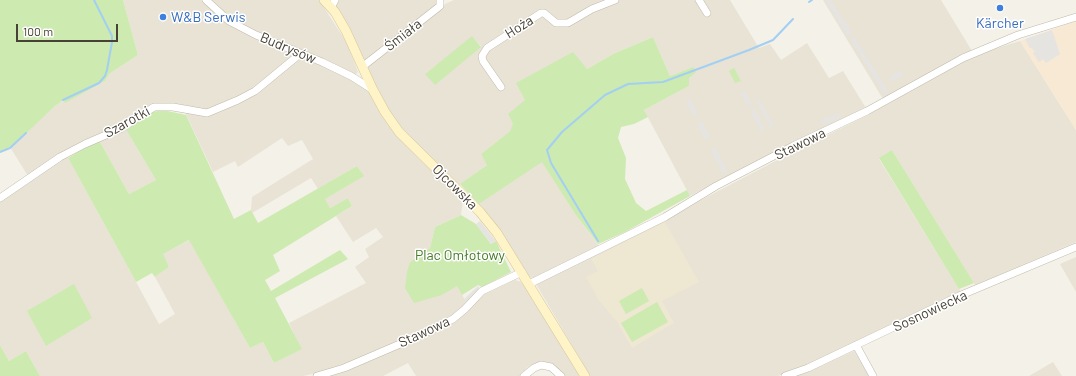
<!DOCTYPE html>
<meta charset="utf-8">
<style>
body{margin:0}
#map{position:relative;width:1076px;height:376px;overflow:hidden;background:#f4f1e8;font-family:Barlow,sans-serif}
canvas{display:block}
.scale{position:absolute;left:16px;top:24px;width:102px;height:18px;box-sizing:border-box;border:2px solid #484236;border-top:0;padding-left:5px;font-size:12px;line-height:14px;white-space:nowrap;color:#484236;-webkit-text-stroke:3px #fff;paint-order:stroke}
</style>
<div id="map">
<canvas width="1076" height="376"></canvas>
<div class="scale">100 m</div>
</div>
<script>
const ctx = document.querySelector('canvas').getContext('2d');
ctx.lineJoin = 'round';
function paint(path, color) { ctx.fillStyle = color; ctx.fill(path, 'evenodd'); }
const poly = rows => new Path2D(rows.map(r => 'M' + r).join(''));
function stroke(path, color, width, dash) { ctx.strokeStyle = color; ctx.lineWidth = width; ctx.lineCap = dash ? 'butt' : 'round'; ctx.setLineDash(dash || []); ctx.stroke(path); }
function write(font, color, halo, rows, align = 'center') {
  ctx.font = font + ' Barlow,sans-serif'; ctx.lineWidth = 3; ctx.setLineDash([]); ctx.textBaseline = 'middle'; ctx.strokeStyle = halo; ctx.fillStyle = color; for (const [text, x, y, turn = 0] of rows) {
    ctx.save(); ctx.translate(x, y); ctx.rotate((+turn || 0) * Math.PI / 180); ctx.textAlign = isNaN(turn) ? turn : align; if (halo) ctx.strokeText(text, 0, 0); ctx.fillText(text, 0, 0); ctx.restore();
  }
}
paint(poly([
 [123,0,201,0,220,17,238,29,291,55,291,58,256,88,232,101,210,109,199,109,171,103,156,104,138,115,76,146,28,176,10,147,55,106,65,100,65,102,105,81,109,74,138,55],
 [209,0,319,0,347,43,358,72,354,76,244,26,228,16],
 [339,0,438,0,435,7,365,63,335,8],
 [454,0,730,0,759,48,770,44,781,60,807,43,829,78,843,71,866,108,737,171,690,196,644,110,689,86,689,78,693,67,670,76,653,37,613,54,587,69,525,100,510,131,481,154,488,164,458,186,429,157,400,126,385,106,367,67,445,4],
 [472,37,481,46,425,74],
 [823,0,941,0,972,51,883,99],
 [1020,41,1076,130,1076,242,975,285,892,150,879,159,961,292,815,362,778,376,590,376,536,284,655,226,701,200,787,155,870,114,965,61,991,50],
 [304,57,325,66,363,86,369,92,381,115,397,135,463,201,461,215,435,227,430,248,410,262,442,295,457,285,467,304,454,316,436,326,349,363,326,371,303,376,40,376,26,351,9,361,0,345,0,199,67,156,159,324,175,314,155,277,169,267,162,254,190,240,250,348,263,342,274,363,301,349,289,323,366,283,355,267,369,257,365,249,383,237,376,228,353,242,336,216,352,206,348,198,330,208,324,199,363,176,357,166,318,189,311,178,252,213,251,210,252,197,313,159,302,140,288,146,282,138,238,167,235,161,213,172,184,110,209,115,220,112,240,101,298,58],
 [125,128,156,180,129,194,99,140],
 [542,161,575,214,599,246,533,278,529,277,493,221,477,205],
 [1076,257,1076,292,1060,264],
 [515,280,521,282,531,293,580,376,564,376,562,372,549,364,540,363,528,367,520,376,416,376,408,363,383,376,330,376,456,320,485,294],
 [854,351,870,376,795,376,806,373],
 [1053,362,1062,376,1029,376]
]), '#e9e3d6');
paint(poly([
 [1076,21,1076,130,1020,41]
]), '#f7e9d3');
paint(poly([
 [665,222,699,282,662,301,674,323,632,348,617,322,598,299,586,277,598,271,591,259]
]), '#eee7d2');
paint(poly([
 [0,0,123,0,138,55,109,74,105,81,65,103,64,100,55,106,18,141,10,147,0,152],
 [472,36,481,47,435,85,425,74],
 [653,37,670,76,693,67,696,72,689,78,689,86,644,110,648,117,634,124,621,127,618,138,626,158,625,179,636,203,646,211,687,190,690,196,625,232,598,244,575,214,542,162,479,204,460,184,487,165,481,154,510,131,513,123,508,114,525,100,516,83,573,52,587,69,613,54],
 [734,68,741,81,735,83,729,71],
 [163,110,186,115,234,219,251,210,258,223,357,166,364,176,325,199,330,208,348,198,352,206,273,255,280,271,265,280,271,291,340,250,348,259,275,298,302,349,274,363,263,342,250,348,189,240,163,254,169,267,155,277,152,273,136,282,68,158,99,140,129,194,156,180,125,128,152,112],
 [892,150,974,283,959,289,879,158],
 [461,215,476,224,491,244,496,241,511,272,482,287,478,285,462,295,457,286,442,295,414,303,405,288,407,272,410,262,430,248,435,227],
 [74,284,92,318,46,346,27,311],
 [642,288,649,301,626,314,619,301],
 [657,302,668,322,632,342,621,323],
 [0,345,9,361,26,351,40,376,0,376]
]), '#cdeab0');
paint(poly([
 [825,0,831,0,852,33,847,35],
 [1052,30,1060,54,1046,63,1043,59,1039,62,1033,53,1035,52,1032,48,1030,48,1025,39],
 [854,36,889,92,885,95,850,39],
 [902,70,904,75,892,82,889,78],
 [745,90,752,104,748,106,740,93],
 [690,99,698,113,693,116,686,102],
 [760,99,774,126,771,128,756,101],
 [755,109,765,129,761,132,750,111],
 [839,113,841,117,823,125,821,120],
 [702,121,710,137,705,140,697,124],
 [716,148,728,172,723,174,711,150],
 [480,221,496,241,491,244,476,224],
 [478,286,481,290,467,304,464,299]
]), '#e6e4e0');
stroke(poly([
 [809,2,812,0],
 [63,100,99,83,105,76,107,70,112,42,112,36,94,0],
 [0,152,10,148,26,133],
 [598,241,551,163,547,150,562,132,605,95,628,84,663,82,749,50,773,40,793,19]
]), '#a3cff3', 2);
const street = poly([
 [206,0,229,21,256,35,322,62,351,76,373,90],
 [699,0,707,13],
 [331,8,335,0],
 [362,67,440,6,440,0],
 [501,87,483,61,482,56,487,48,541,13,544,13,556,23,568,23,592,9,615,0],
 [0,198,60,157,85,144,122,128,154,107,173,107,207,113,238,100,255,91,300,54],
 [529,284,665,217,716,186,793,146,867,111,963,58,1018,35,1076,17],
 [856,345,873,376],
 [317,376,344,368,421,335,453,319,465,309,482,291,522,272],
 [524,376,534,368,541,365,551,367,561,376],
 [785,376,808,368,959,296,1076,247]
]);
const secondary = poly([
 [324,0,335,12,346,31,373,90,385,112,399,132,480,212,497,233,585,376]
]);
stroke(street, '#c0baaa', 8);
stroke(secondary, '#d6c797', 10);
stroke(street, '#fff', 7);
stroke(secondary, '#fff4c8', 9);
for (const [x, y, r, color] of [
 [1000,8,4,"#3f7fe0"],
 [163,17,4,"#3f7fe0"]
]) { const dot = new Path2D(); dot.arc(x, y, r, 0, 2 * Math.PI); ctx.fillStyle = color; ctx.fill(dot); stroke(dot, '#fff', 1.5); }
write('14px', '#366cbe', '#fff', [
 ["W&B Serwis",171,17],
 ["Kärcher",1000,23,"center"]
], 'left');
write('14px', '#484236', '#fff', [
 ["Hoża",519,27,-32],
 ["Śmiała",403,35,-38],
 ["Budrysów",288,48,23],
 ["Szarotki",127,122,-29],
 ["Stawowa",800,144,-26],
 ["Ojcowska",455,187,45],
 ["Sosnowiecka",930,311,-25],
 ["Stawowa",424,332,-25]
]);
write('14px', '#447c27', '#fff', [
 ["Plac Omłotowy",460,255]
]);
</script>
